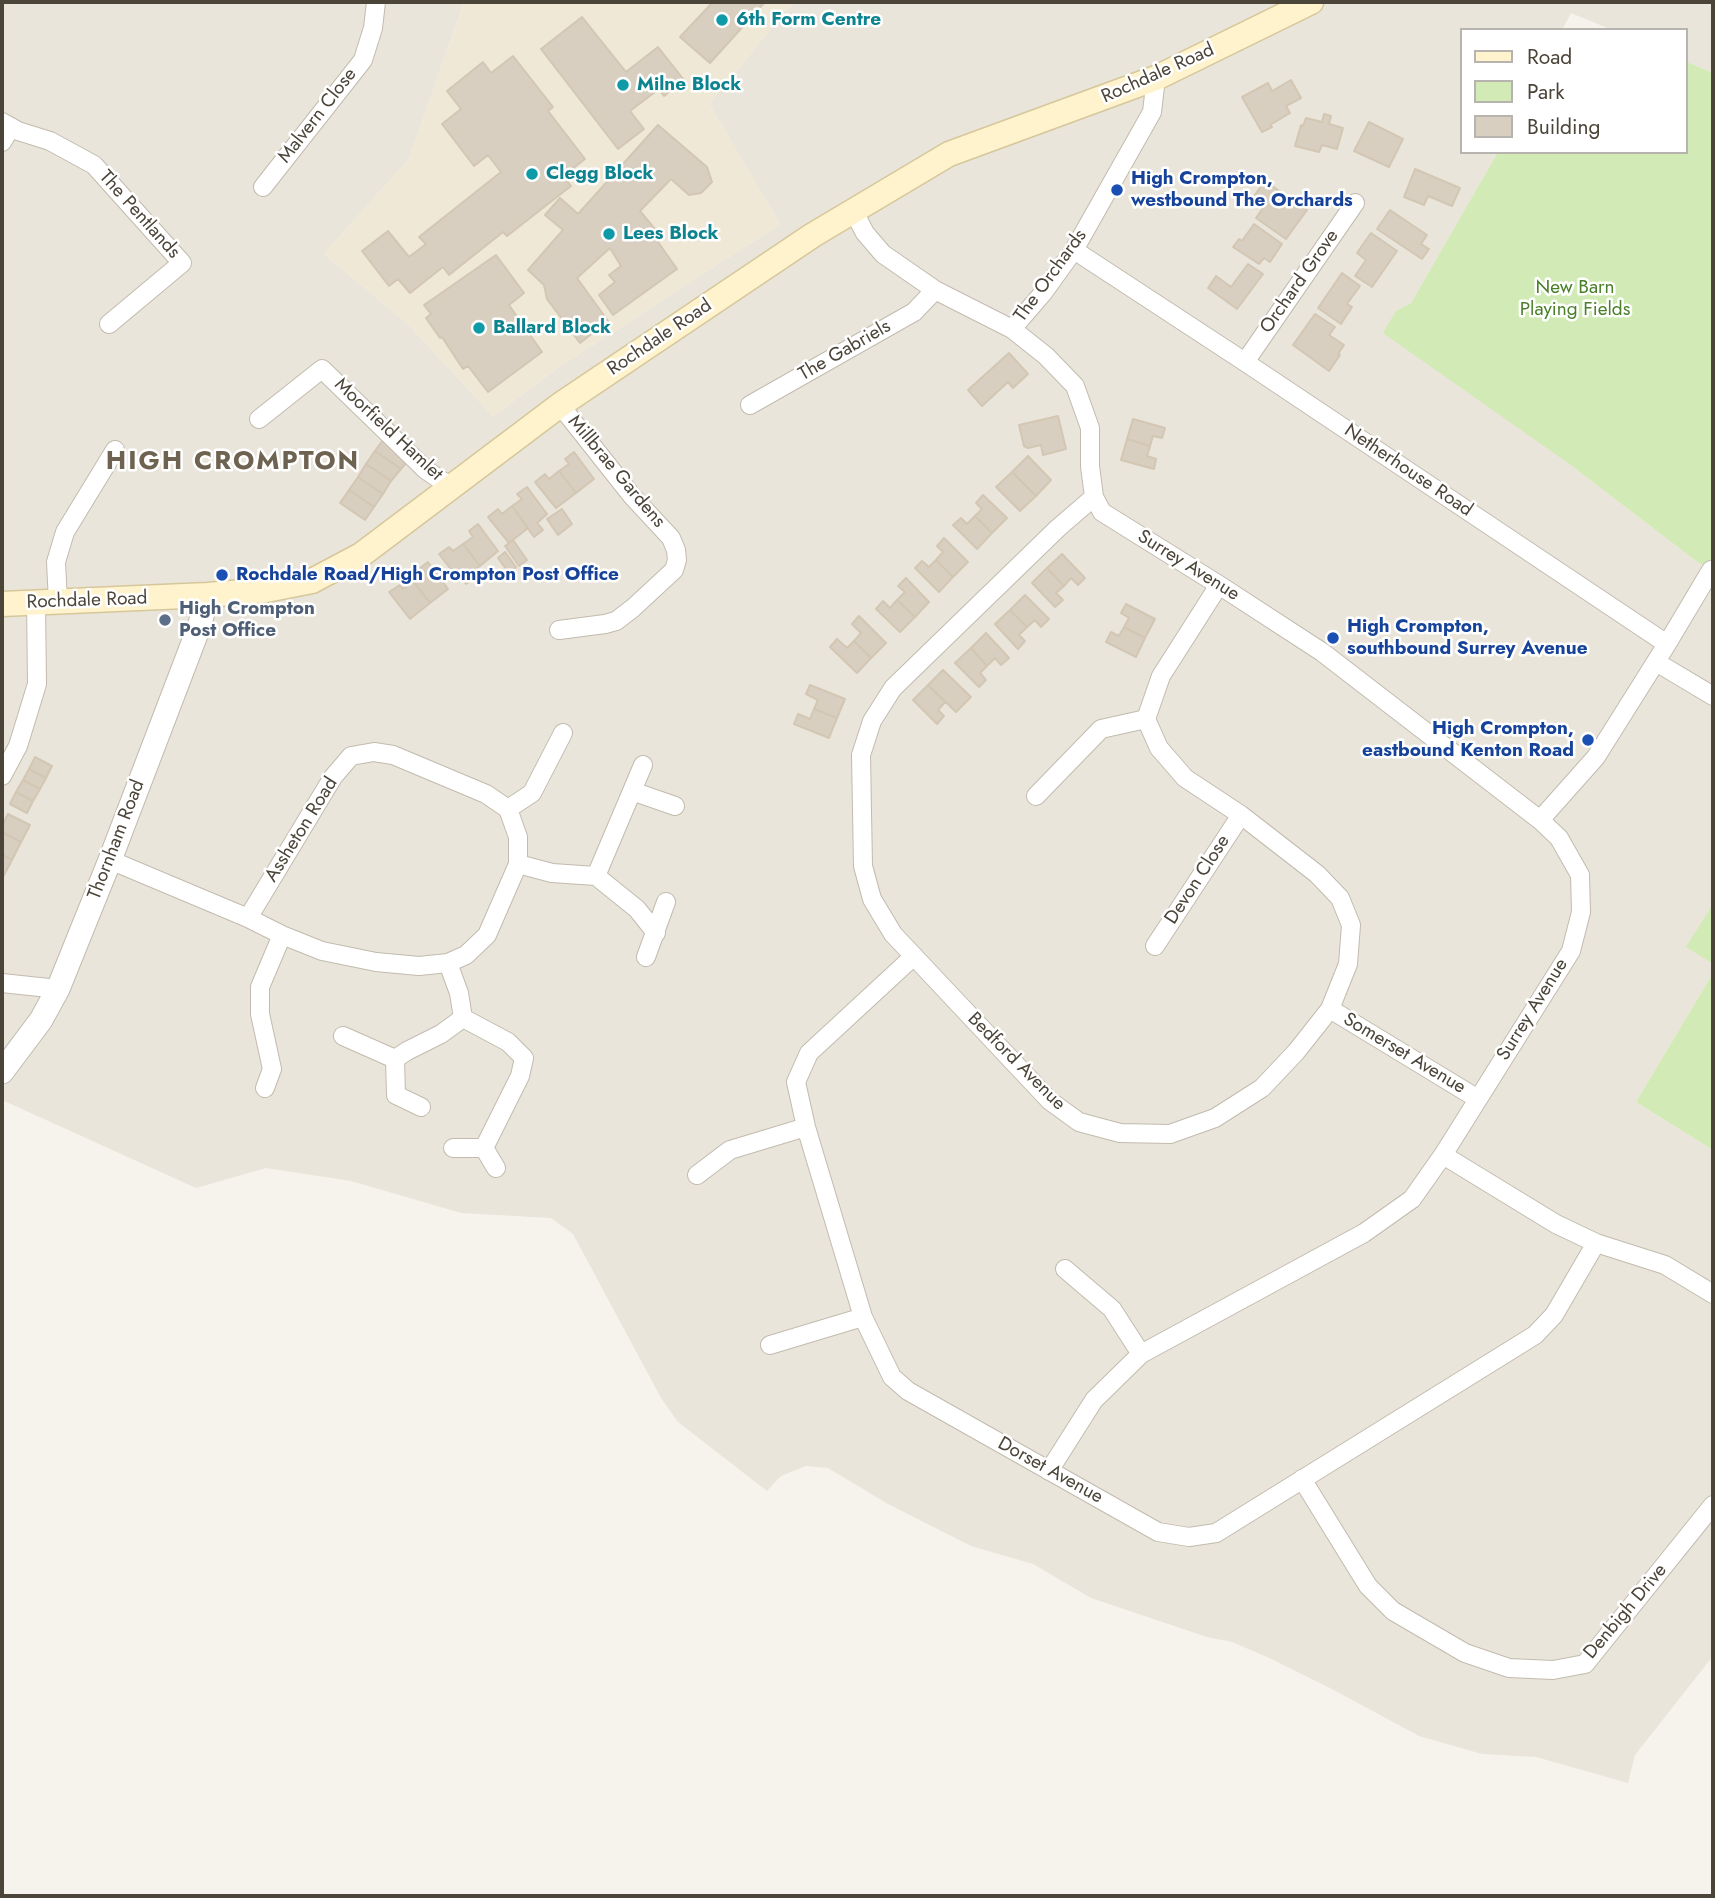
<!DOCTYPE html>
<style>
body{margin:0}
#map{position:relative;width:1715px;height:1898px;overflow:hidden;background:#f6f3ec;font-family:Jost,sans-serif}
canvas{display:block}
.frame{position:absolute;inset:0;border:4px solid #4b4439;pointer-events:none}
.legend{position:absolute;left:1460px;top:28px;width:228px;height:126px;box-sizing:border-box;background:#fff;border:2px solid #b7b4b0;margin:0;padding:9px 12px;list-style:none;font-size:21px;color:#4b4439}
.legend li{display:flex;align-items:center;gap:14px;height:35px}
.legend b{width:35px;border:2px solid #b7b4b0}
</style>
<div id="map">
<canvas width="1715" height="1898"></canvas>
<div class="frame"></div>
<ul class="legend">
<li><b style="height:9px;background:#fff3cd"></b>Road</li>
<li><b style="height:19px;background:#d2eab5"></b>Park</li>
<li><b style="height:19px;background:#d8cfc1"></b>Building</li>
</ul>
</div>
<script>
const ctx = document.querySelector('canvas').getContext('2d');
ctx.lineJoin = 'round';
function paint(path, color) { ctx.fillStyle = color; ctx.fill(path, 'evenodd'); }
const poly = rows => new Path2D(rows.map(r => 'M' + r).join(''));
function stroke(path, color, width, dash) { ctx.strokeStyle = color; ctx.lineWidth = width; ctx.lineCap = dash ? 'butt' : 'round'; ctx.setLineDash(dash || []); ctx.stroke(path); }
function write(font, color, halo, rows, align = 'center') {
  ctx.font = font + ' Jost,sans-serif'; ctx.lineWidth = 5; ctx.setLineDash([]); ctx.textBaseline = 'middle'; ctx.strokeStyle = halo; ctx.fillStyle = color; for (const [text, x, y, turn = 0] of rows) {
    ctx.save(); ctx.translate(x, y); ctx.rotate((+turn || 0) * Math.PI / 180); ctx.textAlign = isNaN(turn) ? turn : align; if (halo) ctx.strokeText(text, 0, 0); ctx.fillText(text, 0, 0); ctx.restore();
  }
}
paint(poly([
 [2,2,464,2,409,159,324,254,409,325,493,416,559,367,780,224,709,104,786,10,795,2,1713,2,1713,73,1685,61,1685,30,1612,30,1571,13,1562,30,1461,30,1461,152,1498,152,1411,303,1396,311,1568,463,1696,561,1713,571,1713,904,1687,947,1713,964,1713,973,1636,1102,1713,1150,1713,1656,1635,1755,1628,1783,1536,1757,1482,1754,1419,1736,1328,1687,1267,1657,1232,1642,1207,1637,1091,1598,1033,1564,971,1546,888,1504,828,1468,806,1466,781,1476,767,1491,678,1422,661,1398,573,1234,551,1218,461,1213,351,1181,266,1168,196,1188,2,1100]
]), '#eae5da');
paint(poly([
 [464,2,795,2,786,10,709,104,780,224,559,367,493,416,409,325,324,254,409,159]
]), '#efe8d6');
paint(poly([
 [1685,61,1713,73,1713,571,1696,561,1568,463,1383,333,1396,311,1411,303,1498,152,1685,152],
 [1713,904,1713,964,1686,947],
 [1713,973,1713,1150,1636,1102]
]), '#d2eab5');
const building = poly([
 [713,2,764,3,710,63,680,37,713,2],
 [582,17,626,72,658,47,684,80,664,96,659,89,630,111,644,129,618,149,541,49,582,17],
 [513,56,553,107,548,111,585,159,563,176,571,186,507,236,503,232,449,275,443,267,410,293,398,279,389,286,362,251,388,231,409,257,426,244,419,237,501,172,488,155,474,166,442,124,461,109,447,91,483,62,491,73,513,56],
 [1291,80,1301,98,1286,106,1290,113,1270,125,1272,127,1262,132,1242,97,1268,83,1272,91,1291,80],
 [1324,114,1331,116,1329,124,1343,128,1337,149,1322,145,1319,152,1295,146,1301,125,1303,126,1306,118,1322,122,1324,114],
 [1369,122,1403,139,1389,167,1354,151,1369,122],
 [658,125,707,167,712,182,701,193,689,195,671,179,640,211,663,239,658,242,677,269,613,315,599,295,615,282,609,275,621,266,610,248,577,278,608,321,580,343,547,299,544,285,528,270,563,230,545,215,560,198,578,214,658,125],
 [1415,169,1460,188,1452,206,1428,196,1424,205,1404,197,1415,169],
 [1265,181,1307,210,1286,239,1256,218,1265,205,1254,196,1265,181],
 [1390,210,1427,235,1421,244,1429,249,1422,259,1377,229,1390,210],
 [1254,224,1282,244,1270,262,1264,258,1259,264,1233,247,1239,239,1242,241,1254,224],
 [1371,233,1397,251,1372,287,1355,276,1366,260,1357,253,1371,233],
 [496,255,524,293,509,305,542,352,488,392,468,366,463,369,442,337,440,338,426,318,431,314,424,305,496,255],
 [1248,264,1263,274,1237,309,1208,288,1216,276,1231,287,1248,264],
 [1342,273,1360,286,1347,304,1352,307,1341,324,1318,308,1342,273],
 [1315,314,1335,327,1329,335,1344,345,1338,354,1340,355,1329,371,1293,345,1315,314],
 [1009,353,1028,374,1013,388,1008,382,982,406,968,390,1009,353],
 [1058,416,1066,449,1043,455,1041,445,1028,448,1024,446,1019,425,1058,416],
 [1133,419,1165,428,1162,438,1153,436,1150,446,1127,439,1133,419],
 [385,437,411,457,401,469,375,451,385,437],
 [1127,439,1150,446,1147,456,1156,459,1154,469,1121,460,1127,439],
 [375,451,401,469,391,481,366,464,375,451],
 [574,452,594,479,576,493,559,471,569,464,565,459,574,452],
 [1028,456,1051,480,1036,496,1012,472,1028,456],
 [366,464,391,481,383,494,358,477,366,464],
 [559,471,576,493,556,508,535,482,545,474,549,479,559,471],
 [1012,472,1036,496,1020,511,996,487,1012,472],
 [358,477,383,494,374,507,349,490,358,477],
 [527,487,547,514,537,523,543,530,534,537,512,506,522,499,517,494,527,487],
 [349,490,374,507,365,520,340,503,349,490],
 [983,495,1007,518,992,533,975,516,982,509,976,503,983,495],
 [512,506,528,528,509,543,488,517,498,509,502,514,512,506],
 [562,509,572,524,558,535,547,519,562,509],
 [975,516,992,533,977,549,953,525,961,518,967,524,975,516],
 [478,524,498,551,480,566,463,544,473,537,469,531,478,524],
 [944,538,968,562,953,577,936,560,943,552,937,546,944,538],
 [513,540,527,560,519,566,505,546,513,540],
 [463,544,480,566,477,568,482,573,466,584,462,579,460,581,439,554,449,547,453,551,463,544],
 [505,552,516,567,509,573,498,558,505,552],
 [1062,554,1085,578,1078,585,1071,578,1064,586,1047,568,1062,554],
 [936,560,953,577,939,592,915,568,922,561,929,567,936,560],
 [428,562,448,589,430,603,413,581,423,574,419,569,428,562],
 [1047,568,1064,586,1056,593,1063,600,1055,607,1032,583,1047,568],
 [906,578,929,602,915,617,897,600,905,592,898,586,906,578],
 [413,581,430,603,410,619,389,592,400,585,403,589,413,581],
 [1025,595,1049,619,1041,627,1035,620,1027,627,1010,610,1025,595],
 [897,600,915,617,900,632,876,609,883,601,890,608,897,600],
 [1126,604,1155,619,1145,638,1124,627,1129,618,1121,613,1126,604],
 [1010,610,1027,627,1019,635,1025,641,1018,649,995,624,1010,610],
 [859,616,886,643,871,658,854,641,861,633,852,624,859,616],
 [1124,627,1145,638,1136,657,1106,642,1111,632,1119,636,1124,627],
 [986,633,1009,658,1001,665,995,658,987,666,971,648,986,633],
 [837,639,847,648,854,641,871,658,857,673,830,647,837,639],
 [971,648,987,666,980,673,986,680,979,687,955,663,971,648],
 [943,670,971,697,956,712,928,685,943,670],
 [810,685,845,699,837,718,814,709,818,700,806,694,810,685],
 [928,685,945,702,938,710,944,716,937,724,913,700,928,685],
 [814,709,837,718,829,738,794,724,798,714,810,719,814,709],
 [35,757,52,766,46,778,29,769,35,757],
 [29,769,46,778,40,789,23,780,29,769],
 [23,780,40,789,33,801,16,792,23,780],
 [16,792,33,801,27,813,10,804,16,792],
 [8,814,30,825,21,842,2,832,2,826,8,814],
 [2,832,21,842,12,860,2,854,2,832],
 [2,854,12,860,3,877,2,876,2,854]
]);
paint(building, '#d8cfc1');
stroke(building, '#d3c7b4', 2);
const minor = poly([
 [2,122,18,131,50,141,94,165,182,263,109,324],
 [2,142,11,127],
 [263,187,363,60,373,28,376,2],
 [853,210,865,233,883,254,935,290,1012,329,1046,356,1075,386,1090,428,1090,466,1094,497,1102,512,1219,585,1322,652,1540,820,1559,838,1580,875,1581,912,1571,951,1443,1155,1412,1199,1364,1233,1141,1354,1094,1400,1049,1471],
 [1074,250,1245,362,1667,644,1596,757,1540,820],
 [1012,329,1043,293,1074,250,1152,112,1156,78],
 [1245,362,1355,203],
 [750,405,914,312,935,290],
 [259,419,322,369,426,470,451,487],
 [1094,497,1058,528,893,688,872,721,861,755,863,866,872,899,893,934,1050,1101,1079,1122,1120,1133,1170,1134,1215,1118,1262,1088,1296,1052,1330,1009,1348,964,1351,925,1340,898,1317,874,1241,815,1185,778,1159,748,1146,719,1161,676,1219,585],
 [58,602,56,562,65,532,115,450],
 [559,630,605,624,616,621,633,608,674,570,677,560,676,550,671,538,632,496,560,405],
 [1667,644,1711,570],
 [1656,662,1713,696],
 [643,765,632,791,675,806],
 [2,776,18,746,37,684,36,603],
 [1036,796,1101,729,1146,719],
 [508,809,532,793,563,733],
 [110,860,248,918,282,935,322,951,376,962,419,966,448,963,466,955,487,935,518,864,518,837,508,809,486,794,393,755,374,752,351,756,333,777,248,918],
 [518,864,552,873,596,876,637,909,656,933],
 [596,876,632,791],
 [1155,946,1241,815],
 [914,956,809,1053,796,1082,806,1127,863,1317,892,1377,908,1391,1158,1532,1189,1537,1216,1533,1535,1335,1554,1315,1596,1243],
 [646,957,666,902],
 [448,963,459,993,463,1018,508,1042,524,1058,520,1076,484,1148,496,1168],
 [2,983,58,989],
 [1330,1009,1478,1099],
 [343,1036,395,1059,407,1051,441,1034,463,1018],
 [395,1059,396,1095,421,1107],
 [265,1088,272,1069,260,1014,260,987,282,935],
 [453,1148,484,1148],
 [1443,1155,1556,1224,1596,1243,1665,1265,1713,1294],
 [697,1175,730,1150,806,1127],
 [1065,1269,1112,1309,1141,1354],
 [770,1345,863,1317],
 [1302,1479,1368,1586,1393,1611,1465,1653,1509,1668,1553,1670,1585,1664,1713,1505]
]);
const tertiary = poly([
 [2,1072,41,1020,58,989,110,860,199,627,208,595]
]);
const secondary = poly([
 [2,604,208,595,266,590,312,581,361,555,560,405,813,235,949,154,1156,78,1311,2]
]);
stroke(minor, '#c2bbae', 20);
stroke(tertiary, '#c2bbae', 25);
stroke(secondary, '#d6c79b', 27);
stroke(minor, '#fff', 18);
stroke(tertiary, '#fff', 23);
stroke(secondary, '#fff3cd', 24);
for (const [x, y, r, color] of [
 [722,20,7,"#0f9aa8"],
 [623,85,7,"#0f9aa8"],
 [532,174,7,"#0f9aa8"],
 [1117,190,7,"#1a4fb4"],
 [609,234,7,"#0f9aa8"],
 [479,328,7,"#0f9aa8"],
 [222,575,7,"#1a4fb4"],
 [165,620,7,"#5c6f8a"],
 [1333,638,7,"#1a4fb4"],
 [1588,740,7,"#1a4fb4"]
]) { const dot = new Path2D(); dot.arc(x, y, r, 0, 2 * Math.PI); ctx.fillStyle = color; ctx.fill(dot); stroke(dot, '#fff', 2.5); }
write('bold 19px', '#0d838f', '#fff', [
 ["6th Form Centre",736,20],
 ["Milne Block",637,85],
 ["Clegg Block",546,174],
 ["Lees Block",623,234],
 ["Ballard Block",493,328]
], 'left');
write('19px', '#4b4439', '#fff', [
 ["Rochdale Road",1158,74,-24],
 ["Malvern Close",318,116,-52],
 ["The Pentlands",139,215,48],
 ["The Orchards",1051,276,-54],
 ["Orchard Grove",1300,282,-55],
 ["Rochdale Road",660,338,-34],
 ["The Gabriels",845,351,-30],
 ["Moorfield Hamlet",388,430,43],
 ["Netherhouse Road",1408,471,34],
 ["Millbrae Gardens",616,472,50],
 ["Surrey Avenue",1188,566,32],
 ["Rochdale Road",87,601,-2],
 ["Assheton Road",302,830,-58],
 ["Thornham Road",117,840,-69],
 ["Devon Close",1198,880,-57],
 ["Surrey Avenue",1533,1010,-58],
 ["Somerset Avenue",1404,1054,31],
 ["Bedford Avenue",1016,1062,45],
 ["Dorset Avenue",1050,1471,29],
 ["Denbigh Drive",1626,1612,-50]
]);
write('bold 19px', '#164399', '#fff', [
 ["High Crompton,",1131,179],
 ["westbound The Orchards",1131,201],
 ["Rochdale Road/High Crompton Post Office",236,575],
 ["High Crompton,",1347,627],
 ["southbound Surrey Avenue",1347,649],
 ["High Crompton,",1574,729,"right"],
 ["eastbound Kenton Road",1574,751,"right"]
], 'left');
write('19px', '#4a7f2a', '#fff', [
 ["New Barn",1575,288],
 ["Playing Fields",1575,310]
]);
write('bold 19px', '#4e5e75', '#fff', [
 ["High Crompton",179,609],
 ["Post Office",179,631]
], 'left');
ctx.letterSpacing = '2px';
write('bold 26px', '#6e6250', '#fff', [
 ["HIGH CROMPTON",233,463]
]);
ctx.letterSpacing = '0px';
</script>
